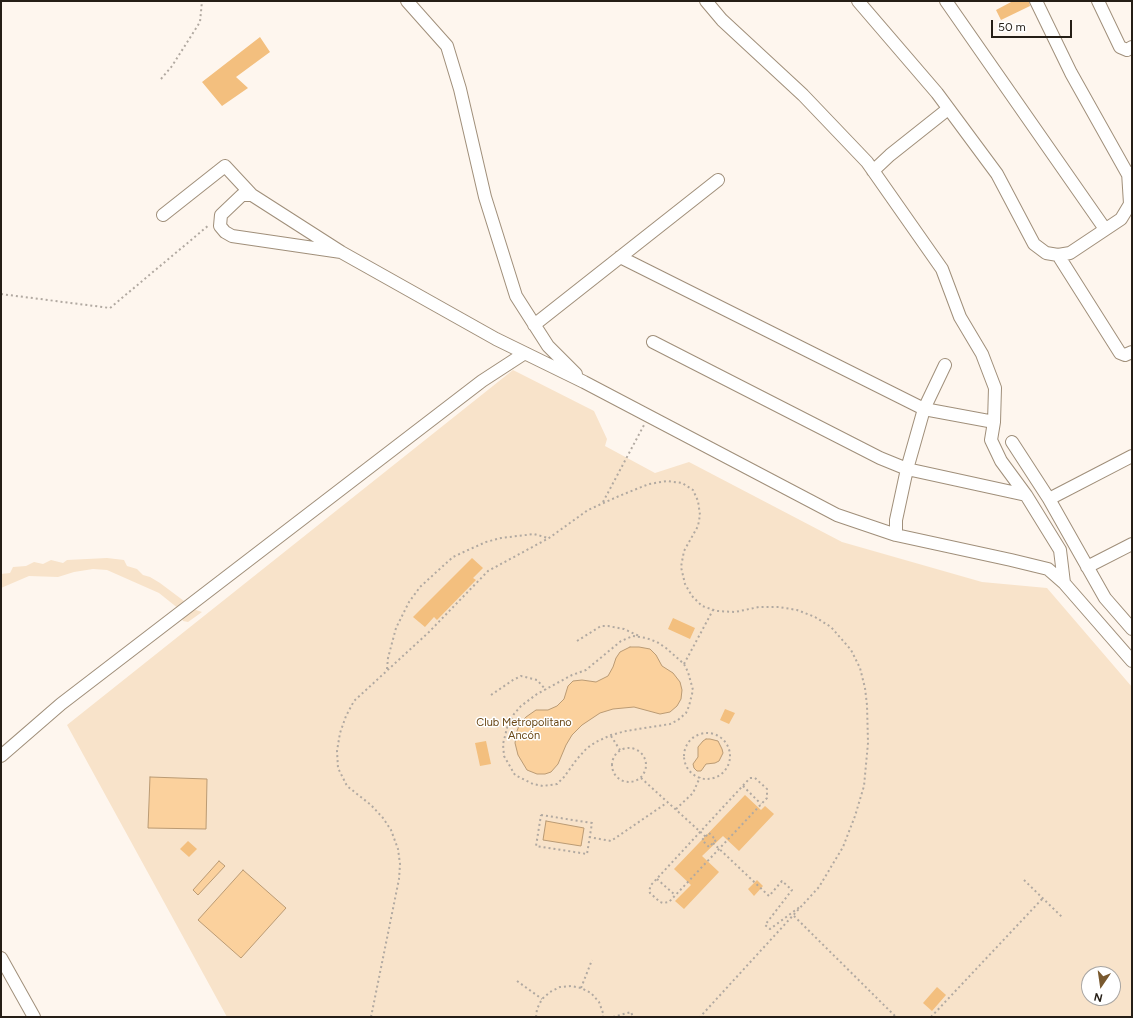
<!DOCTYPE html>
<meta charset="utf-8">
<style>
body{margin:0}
#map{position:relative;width:1133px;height:1018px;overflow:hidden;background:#fef6ee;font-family:Figtree,sans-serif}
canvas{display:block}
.frame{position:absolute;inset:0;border:2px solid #251e16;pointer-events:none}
.north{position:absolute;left:1081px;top:966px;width:40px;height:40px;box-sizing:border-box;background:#fff;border:1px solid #a8a5a2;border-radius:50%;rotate:193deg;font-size:11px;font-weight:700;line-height:16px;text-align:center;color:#251e16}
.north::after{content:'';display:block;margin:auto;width:14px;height:18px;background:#79592f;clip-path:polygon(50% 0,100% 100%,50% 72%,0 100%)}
.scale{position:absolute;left:991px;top:20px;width:81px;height:18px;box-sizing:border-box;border:2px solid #251e16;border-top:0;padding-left:5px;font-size:12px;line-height:14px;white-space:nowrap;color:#251e16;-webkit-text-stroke:3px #fff;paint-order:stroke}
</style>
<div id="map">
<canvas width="1133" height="1018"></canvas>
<div class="frame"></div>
<div class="north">N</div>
<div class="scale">50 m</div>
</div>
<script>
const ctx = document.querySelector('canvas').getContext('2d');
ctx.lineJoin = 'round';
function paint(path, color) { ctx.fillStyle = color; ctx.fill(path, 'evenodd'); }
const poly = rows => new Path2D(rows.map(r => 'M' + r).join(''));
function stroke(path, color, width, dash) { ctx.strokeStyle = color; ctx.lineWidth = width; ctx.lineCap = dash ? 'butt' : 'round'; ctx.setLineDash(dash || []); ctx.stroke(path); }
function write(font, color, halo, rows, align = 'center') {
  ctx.font = font + ' Figtree,sans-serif'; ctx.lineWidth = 3; ctx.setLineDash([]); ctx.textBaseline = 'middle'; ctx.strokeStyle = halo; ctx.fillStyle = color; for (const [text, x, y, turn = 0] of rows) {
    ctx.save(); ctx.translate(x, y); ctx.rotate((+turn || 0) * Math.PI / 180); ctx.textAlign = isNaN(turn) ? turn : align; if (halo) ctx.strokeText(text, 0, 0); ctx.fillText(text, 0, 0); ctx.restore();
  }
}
paint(poly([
 [513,370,594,411,607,439,605,446,655,473,689,462,842,542,982,582,1047,588,1132,687,1132,1017,227,1017,67,725],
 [1089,974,1113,974,1113,998,1089,998],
 [107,558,124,560,127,566,137,569,143,575,150,577,160,583,196,610,202,612,188,622,183,621,179,609,159,593,107,570,93,569,74,572,58,577,29,576,1,588,1,574,10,573,13,567,26,566,34,562,43,564,51,560,63,563,67,560]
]), '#f8e3ca');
const water = poly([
 [630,647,639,647,650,649,656,655,662,666,673,673,680,682,682,690,681,699,677,706,670,712,660,714,634,707,613,709,600,713,582,725,572,735,566,745,558,764,551,772,545,774,537,774,527,770,518,755,515,743,517,731,520,723,526,717,536,710,548,710,557,706,564,699,568,686,573,681,582,680,596,682,608,676,613,667,616,658,620,652,630,647],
 [706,739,710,739,718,741,722,749,723,753,719,761,715,763,706,764,701,771,697,771,694,768,693,764,698,757,698,747,703,741,706,739],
 [150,777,207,779,206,829,148,828,150,777],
 [546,821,584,828,581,846,543,840,546,821],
 [219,861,225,866,198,895,193,890,219,861],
 [243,870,286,908,241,958,198,920,243,870]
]);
paint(water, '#fbd19d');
stroke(water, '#bb9b74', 1);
paint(poly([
 [1013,1,1029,1,1030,6,1001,20,996,10],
 [260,37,270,52,236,77,248,88,222,106,202,82],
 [472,558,483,568,473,578,476,580,437,620,434,617,425,627,413,617],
 [673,618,695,628,690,639,668,629],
 [725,709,735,713,729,724,720,720],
 [486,741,491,764,480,766,475,743],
 [745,795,761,810,765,806,774,814,739,851,723,836,702,856,719,872,684,909,675,901,691,885,674,869],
 [188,841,197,849,189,857,180,849],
 [757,880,763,886,754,896,748,889],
 [937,987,946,995,932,1011,923,1003]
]), '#f3bf7e');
const minor = poly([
 [407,1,447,46,460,89,485,197,516,296,548,346,576,374],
 [706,1,722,20,803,95,867,162,942,269,960,317,982,354,995,388,994,422,991,440,1001,461,1026,495,1060,550,1064,583],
 [858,1,937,93,997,174,1034,244,1046,253,1058,255,1070,253,1121,219,1130,204,1128,172],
 [946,1,1105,229],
 [1036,1,1071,73,1131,180],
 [1098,1,1120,47,1127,50,1132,47],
 [873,171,890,155,948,109],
 [163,215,225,166,252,195],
 [341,252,232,236,225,232,220,226,221,215,242,195,252,195,341,252,496,339,584,382,837,515,896,535,1011,560,1048,569,1064,583,1132,661],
 [1058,255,1120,353,1125,355,1132,352],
 [620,257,924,409,994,422],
 [534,325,718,180],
 [653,342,880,458,907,469,1026,495],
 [1012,442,1049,499,1105,598,1132,629],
 [1049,499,1132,456],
 [896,535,896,520,907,469,924,409,945,365],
 [1087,567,1132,544],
 [1,756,61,704,482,381,525,353],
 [1,958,34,1017]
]);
stroke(minor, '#a08f7a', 14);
stroke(poly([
 [161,79,172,66,200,22,202,1],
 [1,294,110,308,209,225],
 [603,502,644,425],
 [633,636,646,638,657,642,666,648,684,664,688,672,693,690,689,706,686,713,678,720,670,724,626,731,611,735,596,742,587,748,577,759,564,777,557,784,543,786,533,784,515,775,504,756,503,744,508,724,514,714,521,706,537,694,572,675,586,670,621,641,633,636],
 [577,641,601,626,608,626,624,629,639,636],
 [684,664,713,610],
 [387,669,388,658,396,628,409,602,420,587,443,566,453,557,468,550,486,542,501,538,534,534,548,538],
 [491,695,513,680,521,676,537,680,546,690],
 '684 756a23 23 0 1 1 46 0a23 23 0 1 1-46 0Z',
 [611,736,620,750],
 '612 765a17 17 0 1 1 34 0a17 17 0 1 1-34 0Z',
 [641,778,706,837],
 [750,778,755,778,767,789,767,798,669,902,663,903,660,902,650,893,649,891,651,885,750,778],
 [743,786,761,804],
 [676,809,693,793,700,777],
 [541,815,592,823,587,854,536,846,541,815],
 [709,833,716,840,709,847,702,840,709,833],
 [589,837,611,841,668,802],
 [713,843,769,896,782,881,792,890,765,925,770,929,801,906],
 [657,879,675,895],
 [1024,880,1062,917],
 [794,916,896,1017],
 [517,981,542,999],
 [581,988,592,960],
 [371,1017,399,879,400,864,398,849,391,830,383,818,371,805,347,786,338,768,337,751,340,733,346,716,354,701,429,632,488,571,549,538,588,510,619,496,649,484,667,481,682,483,693,490,698,501,700,515,698,526,684,551,681,567,685,584,692,596,702,606,717,611,735,612,759,607,779,607,797,610,815,617,831,627,851,650,860,668,865,688,867,705,868,743,864,786,855,816,843,847,819,887,700,1017],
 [536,1017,537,1009,542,999,550,992,560,987,571,986,581,988,591,993,599,1002,603,1013,603,1017],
 [613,1017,631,1012,633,1017],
 [931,1017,1043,898]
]), '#b1a9a1', 2, [2, 3]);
stroke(minor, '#fff', 12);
write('11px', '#6a4817', '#fff', [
 ["Club Metropolitano",524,723],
 ["Ancón",524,736]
]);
</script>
